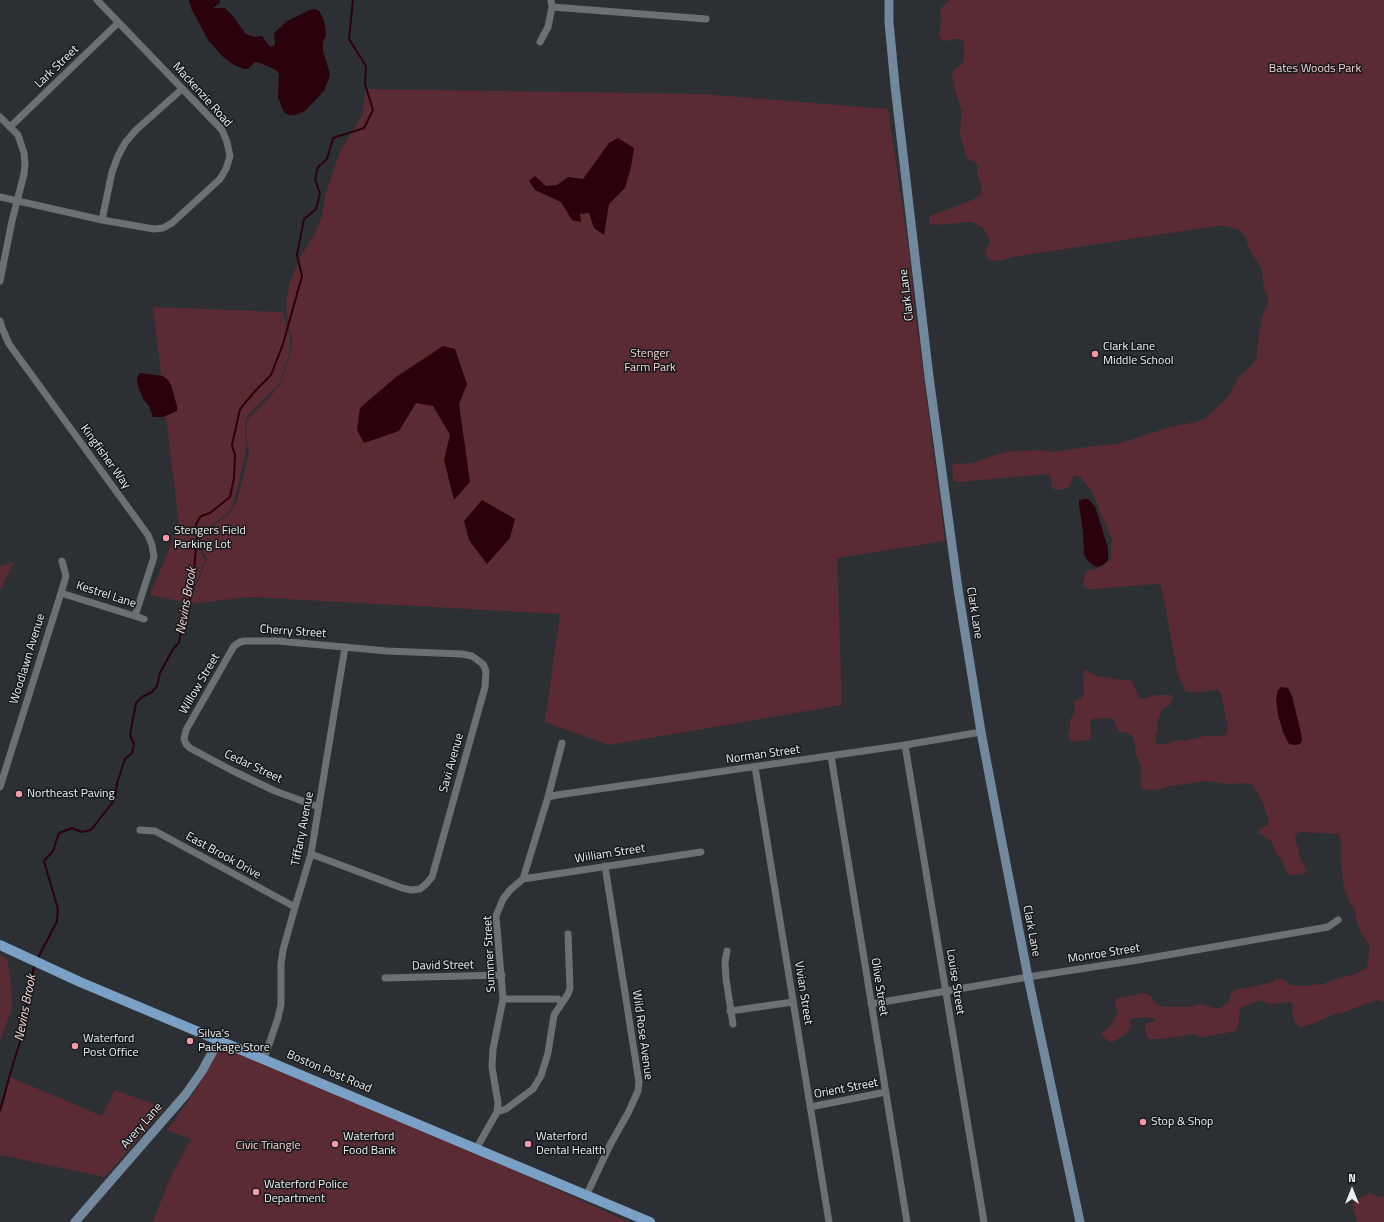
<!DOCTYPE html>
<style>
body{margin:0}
#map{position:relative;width:1384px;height:1222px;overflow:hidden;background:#2c3034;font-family:"Titillium Web",sans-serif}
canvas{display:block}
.north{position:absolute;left:1332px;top:1170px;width:40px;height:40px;-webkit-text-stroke:3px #161819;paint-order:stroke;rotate:0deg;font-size:11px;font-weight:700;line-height:16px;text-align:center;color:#edeff2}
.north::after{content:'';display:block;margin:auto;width:14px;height:18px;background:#edeff2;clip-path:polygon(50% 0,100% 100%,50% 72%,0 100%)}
</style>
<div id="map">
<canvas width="1384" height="1222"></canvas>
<div class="north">N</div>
</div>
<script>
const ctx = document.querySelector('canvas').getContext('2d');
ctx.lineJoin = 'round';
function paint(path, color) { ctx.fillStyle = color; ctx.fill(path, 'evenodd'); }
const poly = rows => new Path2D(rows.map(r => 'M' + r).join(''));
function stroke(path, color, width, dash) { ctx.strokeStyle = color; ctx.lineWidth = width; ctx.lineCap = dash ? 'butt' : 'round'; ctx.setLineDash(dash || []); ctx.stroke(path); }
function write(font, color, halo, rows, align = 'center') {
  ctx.font = font + ' "Titillium Web",sans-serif'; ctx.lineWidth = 3; ctx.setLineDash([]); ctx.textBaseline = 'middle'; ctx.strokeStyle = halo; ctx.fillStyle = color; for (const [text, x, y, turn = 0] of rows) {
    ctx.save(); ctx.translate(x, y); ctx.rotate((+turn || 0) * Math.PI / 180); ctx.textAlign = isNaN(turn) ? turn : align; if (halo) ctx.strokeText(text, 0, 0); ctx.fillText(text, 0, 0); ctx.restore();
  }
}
paint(poly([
 [950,0,1384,0,1384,1002,1376,1000,1342,1013,1335,1014,1312,1024,1300,1027,1295,1023,1292,1012,1293,1006,1291,1002,1269,1004,1263,1001,1259,1001,1244,1006,1240,1009,1238,1027,1235,1031,1231,1032,1204,1037,1200,1037,1194,1034,1162,1039,1149,1039,1147,1036,1145,1024,1155,1021,1154,1018,1145,1017,1134,1018,1130,1020,1131,1028,1128,1032,1115,1041,1109,1042,1102,1036,1102,1033,1112,1024,1113,1019,1118,1014,1115,1004,1116,999,1118,998,1145,993,1151,996,1157,1004,1163,1007,1191,1007,1200,1004,1218,1009,1227,1004,1230,998,1230,994,1236,989,1248,988,1273,982,1276,979,1283,979,1290,985,1299,986,1323,984,1336,979,1353,975,1367,968,1370,946,1362,935,1357,922,1354,909,1347,897,1344,888,1341,861,1341,842,1339,834,1301,832,1297,833,1295,838,1296,842,1299,851,1299,855,1305,867,1306,871,1302,874,1292,875,1288,873,1285,869,1282,860,1276,853,1273,845,1271,841,1259,833,1260,828,1268,825,1269,820,1262,801,1253,785,1249,783,1225,784,1207,781,1170,786,1157,790,1148,790,1143,789,1141,785,1141,767,1136,754,1134,740,1132,736,1128,733,1119,732,1115,724,1115,720,1110,718,1092,719,1090,723,1091,734,1091,738,1089,740,1073,742,1069,740,1068,735,1070,729,1070,720,1075,713,1074,702,1081,698,1084,695,1083,672,1086,670,1096,676,1122,680,1129,680,1133,682,1137,694,1139,698,1146,698,1156,695,1171,695,1173,696,1170,705,1162,710,1157,723,1158,729,1155,738,1157,744,1165,744,1178,740,1185,741,1205,736,1223,736,1227,733,1228,727,1221,694,1219,690,1214,690,1203,692,1189,692,1185,691,1183,684,1178,676,1161,585,1155,584,1095,589,1088,589,1084,586,1083,584,1086,571,1097,569,1110,560,1111,555,1111,546,1112,540,1092,492,1080,477,1078,476,1074,476,1068,488,1056,490,1052,488,1050,474,1048,474,959,482,954,481,953,479,952,465,956,464,973,463,995,455,1012,451,1038,450,1054,452,1093,446,1118,444,1170,427,1196,422,1204,419,1218,407,1230,394,1238,378,1251,366,1257,358,1259,332,1263,314,1267,306,1268,297,1264,289,1262,270,1258,262,1252,255,1248,246,1246,237,1239,230,1225,226,1216,226,1012,257,1003,260,990,261,987,257,986,250,986,248,989,245,989,238,982,227,972,222,934,225,930,223,929,219,930,216,972,200,980,195,982,189,978,177,977,164,974,161,969,160,966,156,960,133,962,111,956,93,952,75,954,70,962,64,964,60,964,42,960,39,955,39,946,41,942,40,939,36,941,23,940,9],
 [366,89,702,94,888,109,910,259,914,304,945,541,837,558,842,705,609,745,545,722,560,614,250,597,189,604,207,559,200,545,205,532,229,514,237,501,249,452,246,435,247,420,270,397,281,383,291,351,292,338,287,319,286,300,290,282,300,258,316,231,321,219,326,193,340,151,362,116],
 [153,307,283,312,290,337,290,351,280,383,245,419,245,435,246,451,235,498,229,512,204,531,198,547,205,561,188,603,150,595,179,525],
 [14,562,0,591,0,566],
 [0,955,7,959,11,983,12,1009,0,1041],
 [219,1040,484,1157,629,1222,153,1222,169,1180,191,1139,166,1130,175,1120,195,1091],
 [10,1077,102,1116,115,1090,165,1108,105,1177,0,1155,0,1115],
 [1369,1193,1380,1197,1384,1197,1384,1222,1357,1222,1352,1204,1355,1201]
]), '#5a2b33');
paint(poly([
 [189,0,220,0,220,3,213,8,225,8,232,15,246,34,254,37,262,36,270,47,274,46,275,42,274,33,287,21,310,10,315,9,319,11,323,18,325,26,326,36,323,42,323,51,330,74,329,78,324,91,305,111,295,115,291,115,286,114,283,110,278,97,279,74,276,70,260,63,255,62,248,69,244,69,234,65,222,56,208,40,191,8],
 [618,138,634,148,631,167,625,188,609,204,604,235,594,228,589,213,580,214,581,222,572,220,561,202,535,190,529,181,535,176,546,186,557,185,568,177,583,179,609,143],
 [443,346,455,349,467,384,459,404,470,482,454,500,444,460,450,435,433,406,416,403,399,431,364,443,357,430,360,408,396,377],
 [140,373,163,376,168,380,171,385,177,406,177,411,163,417,153,417,149,406,143,399,138,386,137,378],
 [1082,499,1088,499,1095,506,1108,548,1108,560,1103,565,1098,567,1094,566,1087,560,1084,554,1083,532,1079,504,1079,501],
 [482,500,515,519,510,538,487,564,469,540,464,521],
 [1281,687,1288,688,1292,696,1301,733,1302,741,1300,744,1296,745,1289,744,1283,732,1278,715,1276,699,1278,690]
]), '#2b010c');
stroke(poly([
 [38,958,57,921,58,909,44,861,53,851,59,833,72,828,82,832,91,830,113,802,116,793,117,783,125,759,132,753,134,744,130,735,136,703,142,697,152,692,157,686,160,673,173,649,179,643,183,617,189,606,193,582,197,536,196,524,201,516,210,513,230,497,234,478,235,455,232,445,240,409,256,390,271,375,283,344,302,276,297,255,304,219,316,209,320,194,315,179,318,167,327,159,333,138,364,128,373,110,365,84,366,66,349,39,353,0],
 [0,1111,13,1064,21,1039,33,971,35,964]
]), '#2b010c', 2);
stroke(poly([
 [552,7,706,19],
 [540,42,548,27,552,7,551,0],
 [0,117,18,135,24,153,25,164,24,174,12,221,0,281],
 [10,127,118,23],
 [0,197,102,220,154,229,163,228,172,223,220,179,226,169,230,156,227,142,222,130,97,0],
 [102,220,112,172,118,156,125,143,136,130,182,89],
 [0,321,2,328,9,344,148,535,152,545,154,557,135,616],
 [61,593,144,619],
 [905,745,984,1222],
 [831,756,907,1222],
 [755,767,829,1222],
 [0,787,61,593,66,576,62,561],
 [548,797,557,795,905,745,981,732],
 [140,830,155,831,295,907],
 [311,854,402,888,411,890,420,889,426,884,432,877,485,687,486,671,483,664,472,656,462,654,387,651,278,641,245,641,240,642,234,646,186,730,184,739,186,744,190,748,231,770,275,791,319,807],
 [523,879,701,852],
 [727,951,725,962,726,979,733,1024],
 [385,978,502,975],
 [503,999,558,999,561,1002],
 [871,1004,1028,977,1138,960,1328,927,1338,920],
 [730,1011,793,1002],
 [264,1059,278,1018,281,1004,281,964,283,950,295,907,311,854,345,647],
 [810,1107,886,1092],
 [497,1112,506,1109,533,1089,541,1076,548,1053,554,1015,568,994,570,988,568,934],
 [476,1149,497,1112,498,1103,492,1067,493,1049,503,999,496,916,503,899,510,890,523,879,548,797,562,743],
 [586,1196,610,1145,628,1113,638,1091,639,1082,605,866]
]), '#6b7074', 7);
stroke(poly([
 [889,0,889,22,895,86,929,377,958,589,981,732,999,827,1028,977,1080,1222],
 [75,1222,186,1094,202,1071,219,1040]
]), '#72889c', 9);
stroke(poly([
 [0,945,80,982,650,1222]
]), '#7aa1c5', 10);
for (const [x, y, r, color] of [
 [1095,354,4,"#f39aa8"],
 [166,538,4,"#f39aa8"],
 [19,794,4,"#f39aa8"],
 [190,1041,4,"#f39aa8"],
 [75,1046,4,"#f39aa8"],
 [1143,1122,4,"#f39aa8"],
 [335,1144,4,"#f39aa8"],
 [528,1144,4,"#f39aa8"],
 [256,1192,4,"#f39aa8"]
]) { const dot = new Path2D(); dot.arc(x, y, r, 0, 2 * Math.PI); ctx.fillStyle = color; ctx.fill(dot); stroke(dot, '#161819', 1.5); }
write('12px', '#edeff2', '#161819', [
 ["Lark Street",57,67,-44],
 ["Mackenzie Road",202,95,48],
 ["Clark Lane",907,295,-97],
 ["Kingfisher Way",105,457,54],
 ["Kestrel Lane",106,595,18],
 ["Clark Lane",974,613,81],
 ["Cherry Street",293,632,4],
 ["Woodlawn Avenue",28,659,-73],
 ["Willow Street",200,684,-60],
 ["Norman Street",763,755,-8],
 ["Savi Avenue",452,763,-74],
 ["Cedar Street",253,767,25],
 ["Tiffany Avenue",303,829,-79],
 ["William Street",610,854,-9],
 ["East Brook Drive",223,856,29],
 ["Clark Lane",1031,931,79],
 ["Summer Street",490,954,-93],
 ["Monroe Street",1104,954,-9],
 ["David Street",443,966,-1],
 ["Louise Street",955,982,81],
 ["Olive Street",879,987,81],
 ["Vivian Street",803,993,81],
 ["Wild Rose Avenue",642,1035,82],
 ["Boston Post Road",329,1072,23],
 ["Orient Street",846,1089,-11],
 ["Avery Lane",142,1126,-49]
]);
write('12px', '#f6d2d7', '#161819', [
 ["Bates Woods Park",1315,69],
 ["Stenger",650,354],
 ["Farm Park",650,368],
 ["Civic Triangle",268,1146]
]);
write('12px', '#edeff2', '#161819', [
 ["Clark Lane",1103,347],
 ["Middle School",1103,361],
 ["Stengers Field",174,531],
 ["Parking Lot",174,545],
 ["Northeast Paving",27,794],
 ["Silva's",198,1034],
 ["Package Store",198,1048],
 ["Waterford",83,1039],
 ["Post Office",83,1053],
 ["Stop & Shop",1151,1122],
 ["Waterford",343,1137],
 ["Food Bank",343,1151],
 ["Waterford",536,1137],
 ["Dental Health",536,1151],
 ["Waterford Police",264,1185],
 ["Department",264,1199]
], 'left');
write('italic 13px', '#fbd7db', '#161819', [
 ["Nevins Brook",187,601,-80],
 ["Nevins Brook",26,1008,-79]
]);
</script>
